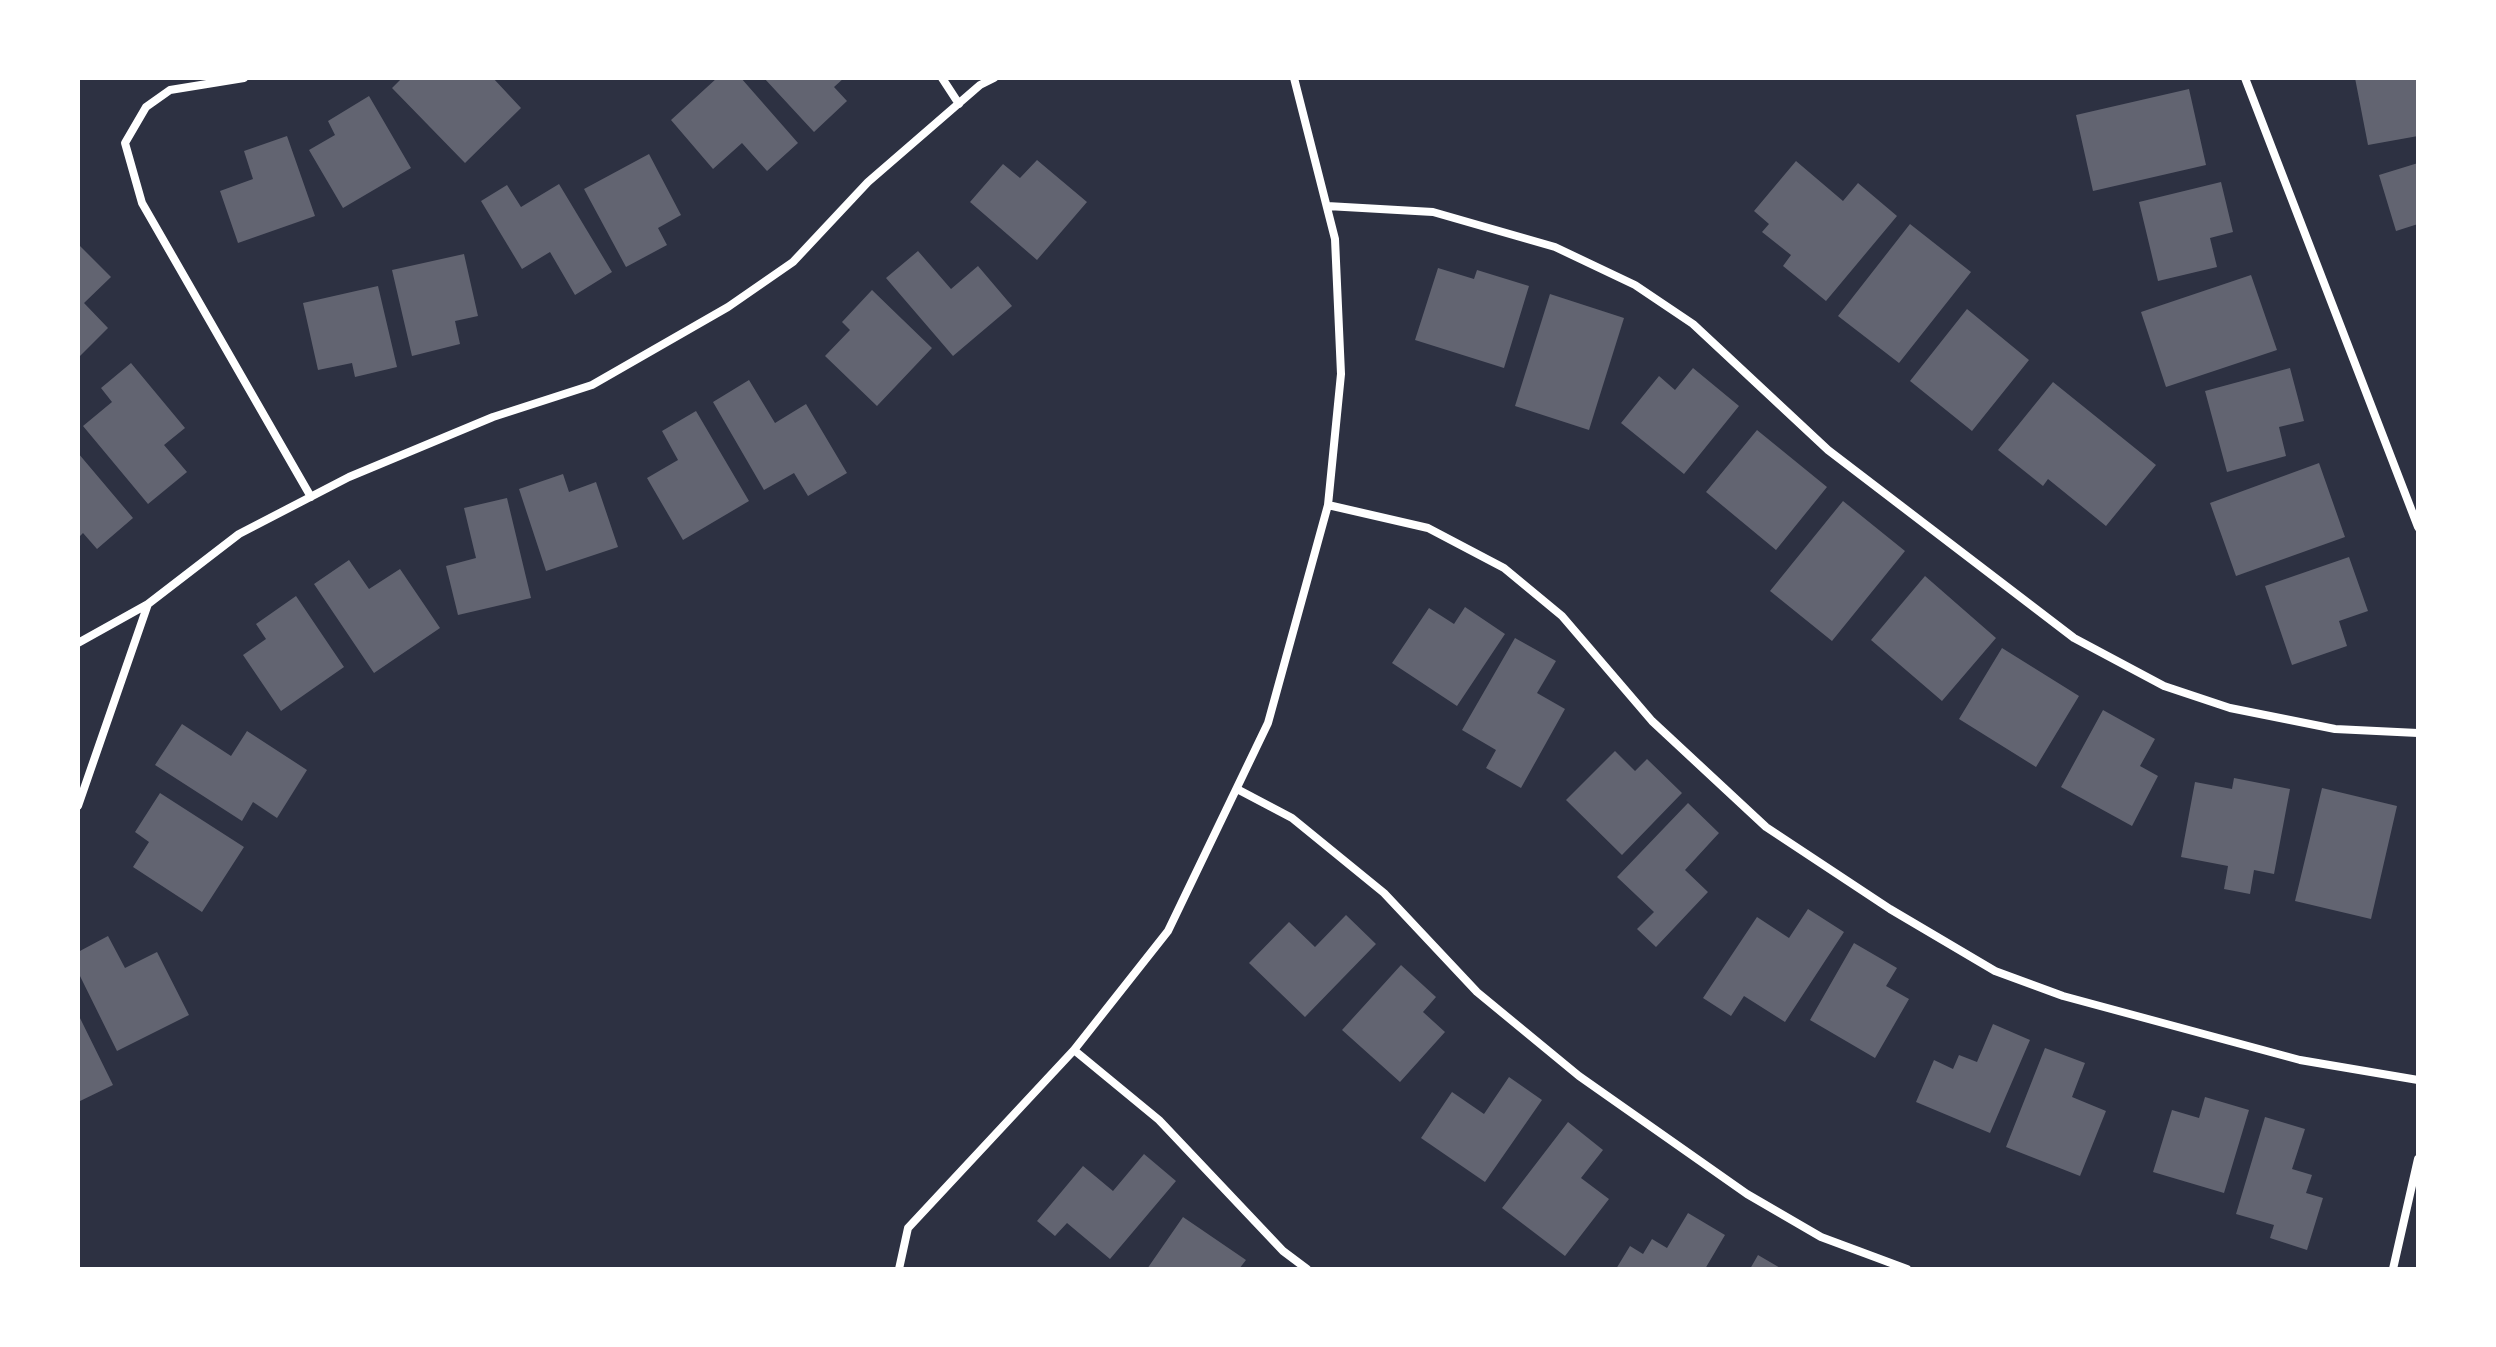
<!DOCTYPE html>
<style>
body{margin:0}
#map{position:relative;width:2496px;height:1347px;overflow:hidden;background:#2d3142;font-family:Signika,sans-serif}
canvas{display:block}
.frame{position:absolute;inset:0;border:80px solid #fff;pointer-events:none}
</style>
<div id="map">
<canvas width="2496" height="1347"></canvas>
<div class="frame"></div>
</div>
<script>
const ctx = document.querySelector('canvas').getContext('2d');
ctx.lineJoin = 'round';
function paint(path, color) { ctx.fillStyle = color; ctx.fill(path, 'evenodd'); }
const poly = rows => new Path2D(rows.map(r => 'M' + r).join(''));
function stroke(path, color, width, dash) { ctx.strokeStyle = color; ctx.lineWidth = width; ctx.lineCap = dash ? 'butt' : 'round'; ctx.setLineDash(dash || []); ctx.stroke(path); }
paint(poly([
 [402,78,493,78,521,108,465,163,392,88],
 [717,78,741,78,798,143,767,171,742,143,713,169,671,120],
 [764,78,844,78,834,87,847,101,814,132],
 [2355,78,2418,78,2418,136,2368,145],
 [2189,89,2206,165,2093,191,2076,115],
 [369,96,411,168,343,208,309,150,335,135,328,121],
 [287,136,315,216,238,243,220,191,253,179,244,151],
 [649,154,681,215,658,228,667,245,626,267,584,189],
 [1037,160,1087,202,1037,260,970,202,1003,164,1020,178],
 [1796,161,1843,201,1858,183,1897,216,1826,301,1783,266,1791,255,1762,232,1769,224,1754,211],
 [2418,163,2418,224,2396,231,2379,175],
 [2221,182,2233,232,2210,238,2217,267,2158,281,2139,202],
 [559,184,612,272,575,295,550,252,522,269,481,201,507,185,521,207],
 [1910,224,1971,272,1899,363,1838,316],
 [80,246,111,277,84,303,108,328,78,358],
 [918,251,951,289,978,266,1012,306,953,356,886,278],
 [464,254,478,316,455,321,460,344,412,356,392,270],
 [1438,268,1474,279,1477,270,1529,286,1504,368,1415,340],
 [2251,275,2277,350,2166,387,2141,312],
 [378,286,397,367,355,377,352,363,318,370,303,303],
 [872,290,932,348,877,406,825,356,850,330,842,322],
 [1550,294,1624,318,1589,430,1515,406],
 [1967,309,2029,360,1972,431,1910,381],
 [131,363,185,428,164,445,187,472,148,504,83,426,112,402,101,388],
 [1693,368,1739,406,1684,474,1621,423,1659,376,1675,390],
 [2290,368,2304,421,2279,427,2286,456,2227,472,2205,391],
 [749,380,775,423,806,404,847,473,808,496,794,473,764,490,713,402],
 [2053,382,2156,465,2106,526,2048,479,2043,486,1998,450],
 [696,411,749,501,683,540,647,478,678,460,662,431],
 [1757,430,1827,487,1776,550,1706,492],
 [78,453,133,518,97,549,83,533,78,538],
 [2319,463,2345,537,2236,576,2210,503],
 [563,474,569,492,596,482,618,547,546,571,519,489],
 [507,498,531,598,458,615,446,566,476,558,464,508],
 [1843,501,1905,551,1832,641,1770,591],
 [2349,557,2368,611,2339,621,2347,646,2292,665,2265,586],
 [349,560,369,589,400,569,440,628,374,673,314,584],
 [1925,576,1996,638,1942,701,1871,640],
 [296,596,344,667,281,711,243,655,266,639,256,624],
 [1465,607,1505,634,1457,706,1392,663,1429,608,1454,624],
 [1515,638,1556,661,1537,693,1565,709,1521,788,1486,768,1496,750,1462,730],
 [2002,648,2079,696,2036,767,1959,719],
 [2103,710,2155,739,2140,766,2158,776,2132,826,2061,787],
 [182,724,231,756,247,731,307,770,277,818,253,802,242,821,155,765],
 [1615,751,1635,771,1647,759,1682,793,1622,855,1566,800],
 [2234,778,2290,789,2274,874,2254,870,2250,894,2224,889,2228,866,2181,857,2195,782,2232,789],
 [2322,788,2397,806,2371,919,2295,901],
 [160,793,244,847,202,912,133,867,149,842,135,832],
 [1688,803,1719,833,1685,870,1708,892,1656,947,1637,929,1654,912,1617,877],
 [1808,909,1844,932,1785,1022,1744,996,1731,1016,1703,998,1757,917,1789,938],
 [1346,915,1376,944,1305,1017,1249,963,1289,922,1315,947],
 [108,936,125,968,157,952,189,1015,117,1051,78,972,78,952],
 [1854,943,1897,968,1886,986,1909,999,1875,1058,1810,1020],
 [1401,965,1436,997,1423,1012,1445,1032,1400,1082,1342,1030],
 [78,1014,113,1085,78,1102],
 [1993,1024,2030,1040,1990,1133,1916,1102,1934,1060,1953,1069,1959,1055,1977,1062],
 [2045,1048,2085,1063,2072,1097,2106,1111,2080,1176,2006,1147],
 [1509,1077,1542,1100,1485,1182,1421,1138,1452,1092,1484,1114],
 [2205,1097,2249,1110,2224,1193,2153,1172,2172,1110,2199,1118],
 [2265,1117,2305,1129,2292,1169,2312,1175,2306,1193,2323,1198,2307,1250,2270,1238,2274,1225,2236,1214],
 [1568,1122,1603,1150,1581,1178,1609,1199,1565,1256,1502,1208],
 [1144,1154,1176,1181,1110,1259,1067,1223,1055,1236,1037,1221,1083,1166,1113,1191],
 [1688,1213,1725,1235,1705,1269,1616,1269,1630,1246,1643,1254,1652,1239,1667,1248],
 [1183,1217,1246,1260,1239,1269,1147,1269],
 [1758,1255,1782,1269,1750,1269]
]), '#626471');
stroke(poly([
 [244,78,170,90,146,107,125,143,142,203,311,497],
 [942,78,959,104],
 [2245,78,2418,527],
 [1327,206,1433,212,1555,247,1635,285,1693,324,1828,450,2074,638,2164,686,2230,708,2335,729,2418,733],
 [1328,505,1428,528,1504,568,1562,616,1652,721,1766,827,1890,909,1995,971,2063,996,2300,1060,2418,1080],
 [148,604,239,534,349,477,493,417,592,385,728,307,793,262,868,182,980,85,994,78],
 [78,643,148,604,78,806],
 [1237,789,1292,818,1384,893,1477,992,1579,1076,1747,1194,1821,1237,1907,1269],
 [1074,1050,1159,1120,1283,1251,1307,1269],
 [899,1269,908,1228,1074,1050,1168,931,1268,723,1328,505,1341,374,1335,239,1294,78],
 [2393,1269,2418,1159]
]), '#fff', 8);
</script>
